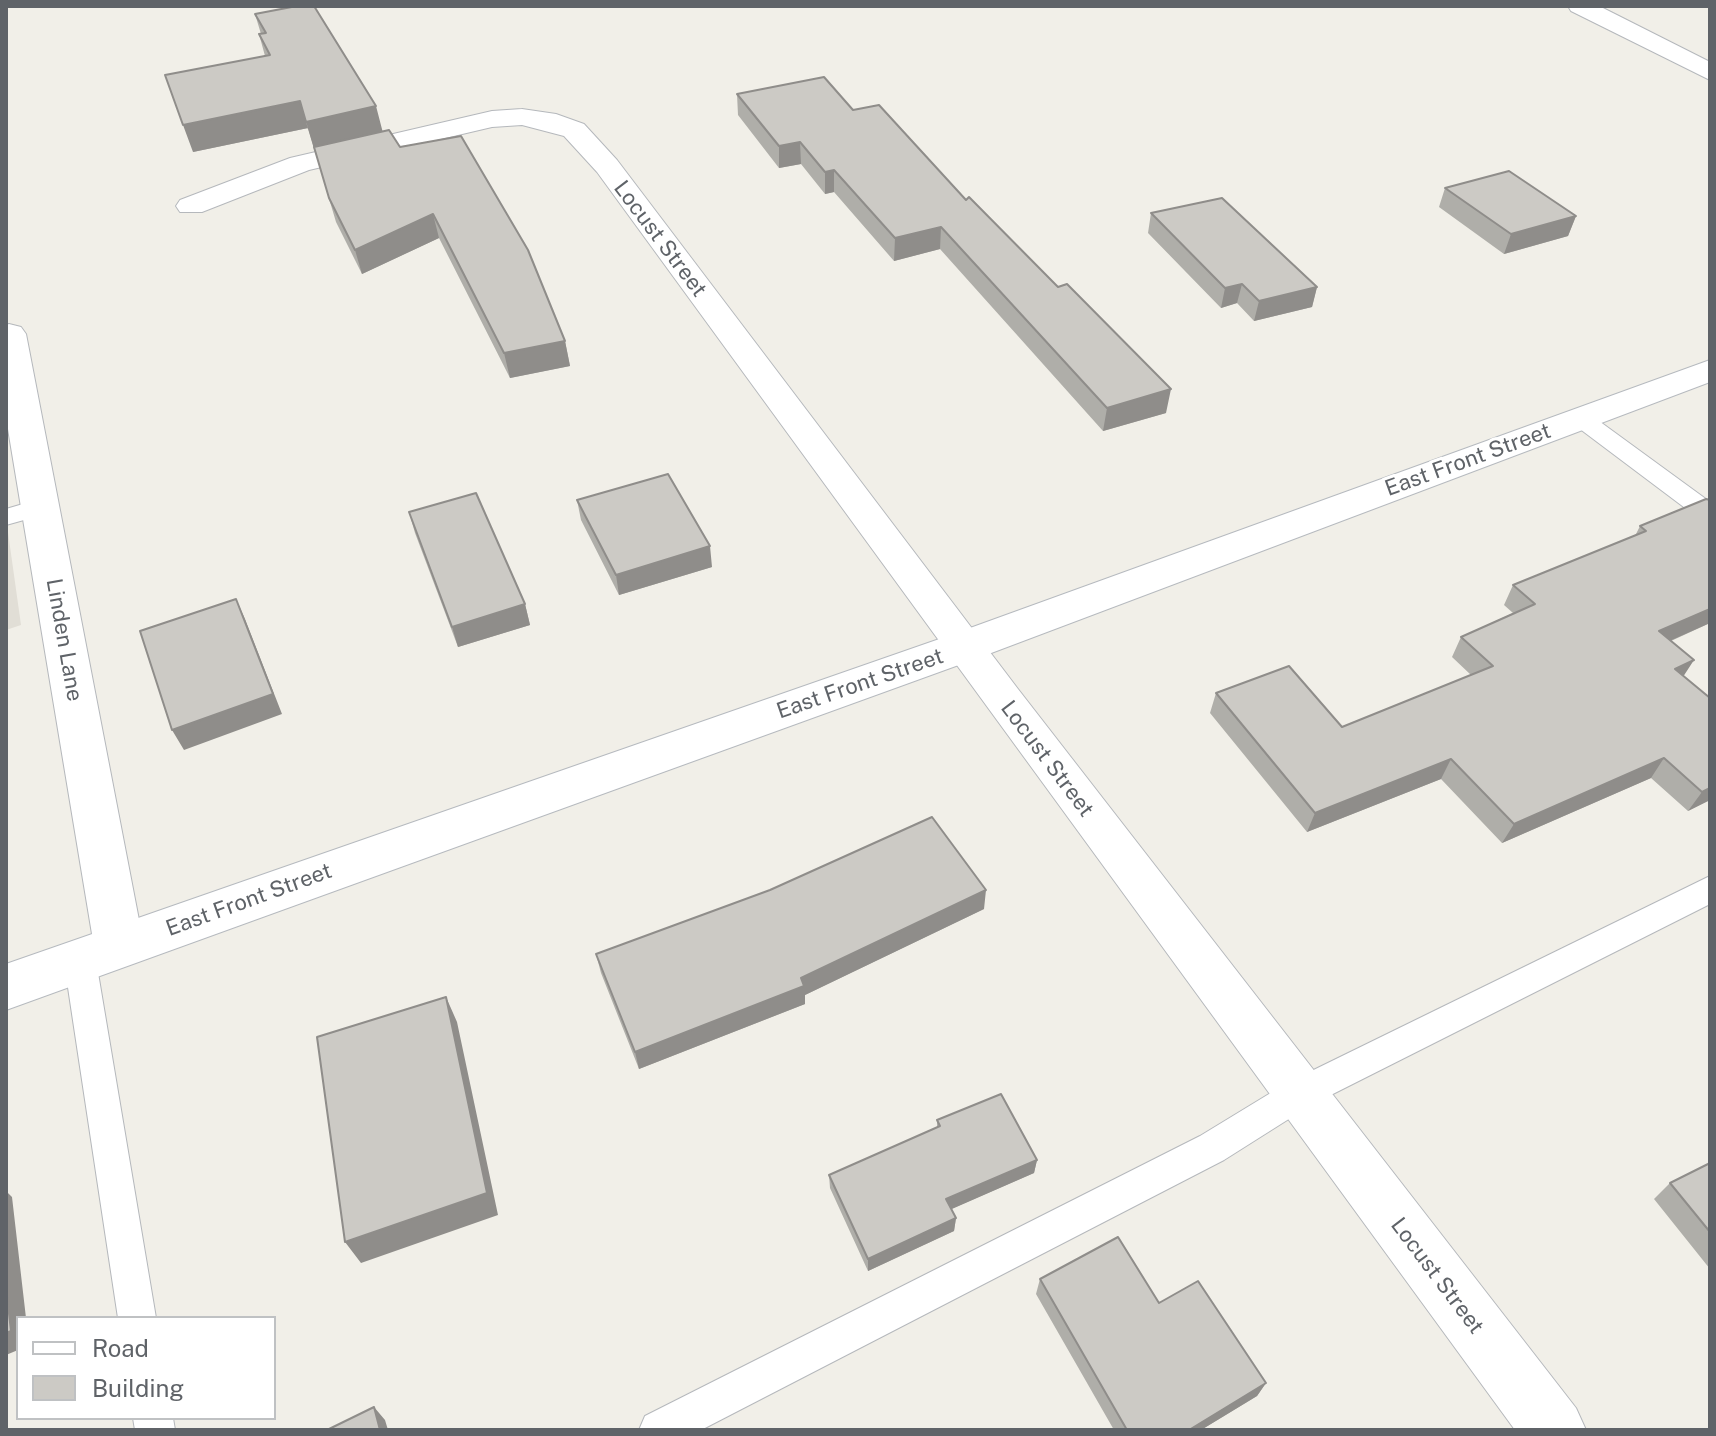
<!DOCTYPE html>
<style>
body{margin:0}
#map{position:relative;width:1716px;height:1436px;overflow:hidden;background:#f1efe8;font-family:"Public Sans",sans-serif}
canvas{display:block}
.frame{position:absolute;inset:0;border:8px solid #5f6368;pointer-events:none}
.legend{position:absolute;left:16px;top:1316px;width:260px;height:104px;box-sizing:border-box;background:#fff;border:2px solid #bfc1c3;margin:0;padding:10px 14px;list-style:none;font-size:24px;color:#5f6368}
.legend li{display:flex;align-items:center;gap:16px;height:40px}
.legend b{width:40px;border:2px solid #bfc1c3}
</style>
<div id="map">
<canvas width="1716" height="1436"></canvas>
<div class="frame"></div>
<ul class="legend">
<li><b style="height:10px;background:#fff"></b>Road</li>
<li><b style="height:22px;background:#cccac5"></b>Building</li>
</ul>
</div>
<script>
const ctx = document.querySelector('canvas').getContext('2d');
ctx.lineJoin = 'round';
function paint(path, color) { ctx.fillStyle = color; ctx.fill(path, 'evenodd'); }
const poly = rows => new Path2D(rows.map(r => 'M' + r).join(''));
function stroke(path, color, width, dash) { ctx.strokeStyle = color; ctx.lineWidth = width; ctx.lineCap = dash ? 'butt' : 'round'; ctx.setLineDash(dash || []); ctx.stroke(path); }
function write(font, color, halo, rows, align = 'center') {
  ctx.font = font + ' "Public Sans",sans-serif'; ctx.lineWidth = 6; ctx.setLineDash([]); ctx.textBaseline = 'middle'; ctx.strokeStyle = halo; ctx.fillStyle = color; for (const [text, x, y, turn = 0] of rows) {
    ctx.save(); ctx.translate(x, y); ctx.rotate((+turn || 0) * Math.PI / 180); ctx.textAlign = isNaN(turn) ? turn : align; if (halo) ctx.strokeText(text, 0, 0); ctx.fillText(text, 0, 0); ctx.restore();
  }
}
paint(poly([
 [6,518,21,625,6,630]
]), '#e1ded6');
const service = poly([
 [1580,411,1588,413,1710,502,1710,522,1701,520,1572,423,1569,418,1572,413,1580,411],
 [40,499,49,501,52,507,49,513,6,525,6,509,40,499],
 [1710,876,1710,904,1311,1105,1224,1160,701,1430,639,1430,645,1416,1200,1136,1287,1083,1710,876],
 [80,947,91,951,96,961,156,1318,118,1318,64,961,69,951,80,947],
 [133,1418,173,1418,175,1430,135,1430,133,1418]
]);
const minor = poly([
 [1568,6,1599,6,1710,62,1710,80,1571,11,1568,6],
 [522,109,556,114,584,124,617,160,1018,689,1576,1408,1586,1430,1515,1430,597,172,564,136,522,125,492,127,309,170,202,212,180,212,176,206,180,200,290,158,492,111,522,109],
 [9,324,21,327,26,334,144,946,137,961,119,968,101,961,94,946,6,417,6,325,9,324]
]);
const secondary = poly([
 [1710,360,1710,382,978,658,6,1010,6,964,948,636,1710,360]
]);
stroke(service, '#b5b8bc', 2);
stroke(minor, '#b5b8bc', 2);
stroke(secondary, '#b6babf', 2);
paint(service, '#fff');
paint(minor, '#fff');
paint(secondary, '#fff');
paint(poly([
 [255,14,400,147,565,341,570,366,510,378,439,238,362,274,336,222,308,128,193,152,265,56,259,34,261,34],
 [737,94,853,110,966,200,1166,413,1103,431,940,249,894,261,834,192,825,194,801,164,779,168,738,115],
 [1445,188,1576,216,1568,236,1504,254,1439,207],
 [1151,213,1317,287,1312,307,1254,321,1237,303,1221,308,1148,233],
 [577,500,712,567,619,595,581,520],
 [1710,500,1710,623,1671,641,1684,676,1710,698,1710,800,1688,811,1651,778,1502,843,1441,779,1307,832,1210,713,1216,693,1342,727,1471,675,1452,657,1461,637,1513,613,1504,605,1513,585,1635,536,1640,526],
 [409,512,525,604,530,625,458,647,415,533],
 [984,909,805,995,805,1004,639,1069,601,973,596,954],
 [937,1120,1037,1160,1034,1173,951,1209,956,1218,954,1231,868,1271,830,1188,829,1175,937,1127],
 [1710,1163,1710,1269,1654,1199,1670,1183],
 [1040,1279,1159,1303,1266,1383,1257,1396,1201,1430,1114,1430,1036,1294]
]), '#afaea9');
paint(poly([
 [300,101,308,128,193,152,183,125],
 [376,106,383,133,314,149,306,122],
 [800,142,801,164,779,168,779,146],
 [834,170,834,192,825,194,825,172],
 [433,214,439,238,362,274,355,250],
 [1576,216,1568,236,1504,254,1511,234],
 [941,227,940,249,894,261,895,238],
 [1242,284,1237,303,1221,308,1225,288],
 [1317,287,1312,307,1254,321,1259,301],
 [565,341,570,366,510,378,504,353],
 [1171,389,1166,413,1103,431,1107,408],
 [710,546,712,567,619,595,616,575],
 [236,599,245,619,282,714,184,750,172,730],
 [525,604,530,625,458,647,452,627],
 [1710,609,1710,623,1647,651,1659,631],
 [1694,660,1681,680,1675,669],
 [1664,758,1651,778,1502,843,1514,824],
 [1451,759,1441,779,1307,832,1315,813],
 [1710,788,1710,800,1688,811,1702,792],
 [986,890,984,909,805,995,805,1004,639,1069,635,1052,801,978],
 [446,997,457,1022,498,1215,361,1263,345,1242],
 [1037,1160,1034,1173,945,1212,946,1199],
 [6,1191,12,1197,26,1318,18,1318,18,1350,6,1355],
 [956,1218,954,1231,868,1271,868,1259],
 [1266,1383,1257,1396,1201,1430,1189,1430],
 [374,1407,385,1420,388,1430,380,1430]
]), '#8f8d8a');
const building = poly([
 [297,6,314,6,376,106,306,122,300,101,183,125,165,75,270,55,259,34,266,33,255,14,297,6],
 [824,77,853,110,879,105,966,200,969,197,1058,287,1067,284,1171,389,1107,408,941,227,895,238,834,170,825,172,800,142,779,146,737,94,824,77],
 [389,130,400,147,461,136,528,250,565,341,504,353,433,214,355,250,329,198,314,147,389,130],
 [1509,171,1576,216,1511,234,1445,188,1509,171],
 [1222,198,1317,287,1259,301,1242,284,1225,288,1151,213,1222,198],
 [668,474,710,546,616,575,577,500,668,474],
 [476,493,525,604,452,627,409,512,476,493],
 [1706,499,1710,500,1710,609,1659,631,1694,660,1675,669,1710,698,1710,788,1702,792,1664,758,1514,824,1451,759,1315,813,1216,693,1289,666,1342,727,1493,666,1461,637,1535,604,1513,585,1646,531,1640,526,1706,499],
 [236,599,273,694,172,730,140,631,236,599],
 [932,817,986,890,801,978,804,986,635,1052,596,954,770,890,932,817],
 [446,997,487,1193,345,1242,317,1037,446,997],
 [1001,1094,1037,1160,946,1199,956,1218,868,1259,829,1175,940,1126,937,1120,1001,1094],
 [1710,1163,1710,1232,1670,1183,1710,1163],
 [1118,1237,1159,1303,1198,1281,1266,1383,1189,1430,1127,1430,1040,1279,1118,1237],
 [6,1288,11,1331,6,1333,6,1288],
 [374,1407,380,1430,327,1430,374,1407]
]);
paint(building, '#cccac5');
stroke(building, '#8f8d8a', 2);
write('22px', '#5f6368', '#fff', [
 ["Locust Street",660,239,53],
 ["East Front Street",1468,460,-20],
 ["Linden Lane",64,640,80],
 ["East Front Street",860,684,-19],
 ["Locust Street",1047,759,53],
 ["East Front Street",249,900,-20],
 ["Locust Street",1437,1276,53]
]);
</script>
